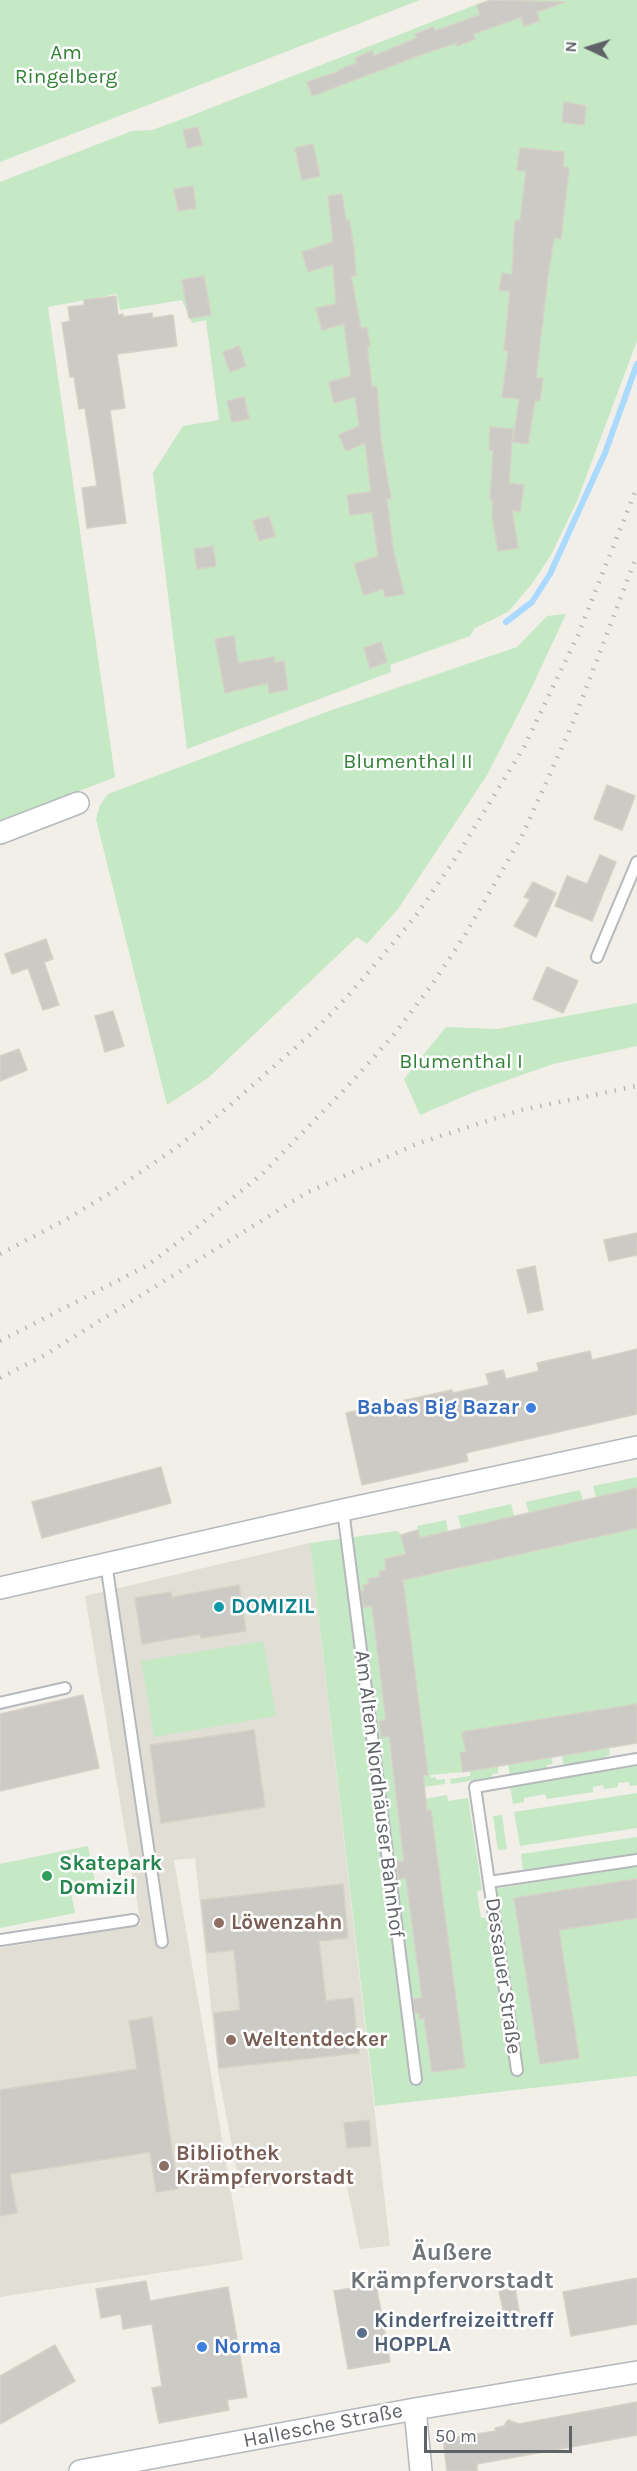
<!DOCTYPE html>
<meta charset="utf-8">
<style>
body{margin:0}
#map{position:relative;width:637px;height:2471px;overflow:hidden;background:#f1efe8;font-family:Karla,sans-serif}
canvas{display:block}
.north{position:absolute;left:559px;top:18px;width:60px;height:60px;-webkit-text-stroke:4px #fff;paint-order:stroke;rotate:274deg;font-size:16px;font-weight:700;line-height:24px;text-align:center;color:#5f6368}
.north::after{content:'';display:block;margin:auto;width:21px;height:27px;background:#5f6368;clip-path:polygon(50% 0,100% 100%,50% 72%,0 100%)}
.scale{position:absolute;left:424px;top:2426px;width:148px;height:27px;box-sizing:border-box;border:3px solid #5f6368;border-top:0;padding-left:8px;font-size:18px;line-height:21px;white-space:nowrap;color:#5f6368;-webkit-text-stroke:4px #fff;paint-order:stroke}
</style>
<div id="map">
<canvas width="637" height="2471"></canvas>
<div class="north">N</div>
<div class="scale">50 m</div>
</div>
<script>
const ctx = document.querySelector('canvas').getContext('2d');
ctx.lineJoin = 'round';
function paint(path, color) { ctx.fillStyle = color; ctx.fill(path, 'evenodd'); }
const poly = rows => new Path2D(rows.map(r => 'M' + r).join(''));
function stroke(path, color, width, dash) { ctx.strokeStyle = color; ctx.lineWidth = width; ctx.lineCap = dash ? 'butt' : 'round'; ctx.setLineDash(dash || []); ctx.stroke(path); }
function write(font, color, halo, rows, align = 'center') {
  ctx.font = font + ' Karla,sans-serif'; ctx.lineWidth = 5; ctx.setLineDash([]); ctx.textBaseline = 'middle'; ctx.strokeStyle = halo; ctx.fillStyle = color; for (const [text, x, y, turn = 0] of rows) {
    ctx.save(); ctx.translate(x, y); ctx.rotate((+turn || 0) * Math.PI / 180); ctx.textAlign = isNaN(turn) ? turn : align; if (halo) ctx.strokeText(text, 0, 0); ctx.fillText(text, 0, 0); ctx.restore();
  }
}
paint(poly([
 [310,1543,390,2246,360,2249,345,2177,240,2188,218,2072,195,1858,174,1860,243,2260,0,2297,0,1948,141,1925,85,1596]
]), '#e1ded6');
paint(poly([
 [0,0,420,0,0,162],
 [488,0,637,0,637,341,577,501,551,555,531,585,508,612,475,628,470,636,390,665,391,672,187,749,153,473,183,426,219,420,206,320,192,323,182,300,120,310,117,294,48,307,115,777,0,822,0,182,132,131,152,130,185,118],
 [566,614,530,691,487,775,398,909,367,944,357,937,208,1078,167,1105,96,819,100,805,108,794,326,712,517,647,547,616],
 [637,1003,637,1046,553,1064,474,1092,420,1115,404,1079,446,1027,497,1029],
 [637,1477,637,1488,596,1498,593,1486],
 [580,1490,583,1501,529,1513,526,1502],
 [511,1504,514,1516,461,1528,458,1516],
 [446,1520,448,1532,420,1538,417,1526],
 [637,1528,637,1704,463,1732,466,1752,460,1753,463,1772,430,1775,431,1778,436,1777,436,1780,445,1779,445,1784,401,1790,400,1778,428,1774,401,1569,427,1563,429,1575,456,1569,456,1565,466,1563,467,1566,591,1539,591,1536,600,1533,601,1536],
 [397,1531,401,1535,406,1553,385,1559,386,1570,379,1571,380,1577,368,1579,369,1584,363,1585,364,1590,361,1591,363,1607,372,1606,386,1720,379,1721,381,1737,388,1736,404,1860,396,1862,398,1878,406,1878,422,1998,413,1999,415,2013,419,2013,420,2019,424,2018,432,2072,465,2067,431,1811,426,1811,425,1799,447,1795,448,1801,468,1798,482,1890,477,1891,481,1918,488,1918,511,2071,522,2070,494,1889,637,1866,637,1879,514,1899,540,2064,559,1930,619,1921,629,1915,630,1919,637,1918,637,2076,375,2106,310,1543],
 [263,1641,276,1716,154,1737,141,1661],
 [609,1748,610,1755,604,1757,604,1761,564,1767,562,1756],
 [551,1757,553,1764,547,1765,547,1770,510,1775,508,1764],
 [498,1766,498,1773,492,1774,492,1777,451,1784,450,1779,470,1776,470,1771],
 [637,1766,637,1785,630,1786,629,1782,618,1783,618,1787,604,1789,603,1785,593,1787,593,1792,547,1799,545,1794,524,1798,524,1802,513,1804,510,1786],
 [637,1793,637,1828,520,1846,514,1812],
 [502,1815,507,1849,498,1850,493,1816],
 [637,1837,637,1854,523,1870,521,1854],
 [88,1846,96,1888,71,1894,75,1913,0,1928,0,1864]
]), '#c5e8c5');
stroke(poly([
 [506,622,532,602,550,574,605,453,637,364]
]), '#aadaff', 6);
const building = poly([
 [491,0,565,2,537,12,540,21,524,26,521,17,473,34,475,39,457,46,456,43,423,54,312,96,307,82,338,72,338,70,357,63,355,58,372,51,374,56,417,38,415,34,433,27,435,31,480,15,477,5,491,0],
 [564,102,586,106,584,125,562,122,564,102],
 [198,127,202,145,187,148,183,130,198,127],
 [313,144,320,176,302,180,295,148,313,144],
 [520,148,564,152,563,167,569,168,561,239,554,238,548,276,536,378,543,378,540,401,535,400,528,444,513,442,519,399,502,397,508,351,504,350,510,291,499,290,502,273,512,275,515,220,520,221,526,171,517,170,520,148],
 [193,186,196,208,178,211,174,189,193,186],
 [342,194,346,221,349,220,354,248,356,276,351,276,361,328,367,328,370,346,367,347,372,387,377,386,381,441,391,499,387,499,393,549,404,594,385,597,383,589,364,595,354,564,378,556,372,512,350,515,347,495,371,492,365,443,346,451,339,435,359,426,355,397,334,403,329,382,351,376,344,324,322,330,316,308,336,304,333,264,308,272,302,252,333,242,328,196,342,194],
 [204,276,211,315,189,318,182,280,204,276],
 [116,296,118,315,123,314,123,317,152,313,152,318,173,315,177,346,117,354,125,408,110,410,126,523,87,528,82,488,97,486,85,408,79,409,74,377,70,377,62,323,70,321,68,307,84,305,84,300,116,296],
 [239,346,246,366,230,372,223,352,239,346],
 [244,397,249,419,232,422,227,401,244,397],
 [490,427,513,429,509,483,524,485,520,512,512,510,518,548,498,551,492,515,493,500,490,500,493,450,489,450,490,427],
 [269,516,275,536,259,541,253,521,269,516],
 [213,546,216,566,197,569,194,549,213,546],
 [234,636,238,663,274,657,275,663,284,661,288,690,269,693,268,683,225,693,215,639,234,636],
 [381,642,387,662,370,668,364,648,381,642],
 [607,785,635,796,622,830,594,819,607,785],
 [600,855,616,862,592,921,555,906,567,876,587,884,600,855],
 [533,882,556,893,536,937,514,926,530,899,524,897,533,882],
 [46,939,53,959,44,962,59,1005,43,1010,28,968,12,974,5,954,46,939],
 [547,967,578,981,563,1013,533,999,547,967],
 [113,1011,124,1046,105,1052,95,1016,113,1011],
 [19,1049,27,1070,0,1081,0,1056,19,1049],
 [637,1233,637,1255,609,1261,604,1240,637,1233],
 [535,1266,543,1310,528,1313,517,1270,535,1266],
 [637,1349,637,1414,466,1453,468,1461,362,1485,346,1413,452,1390,453,1393,489,1385,486,1374,503,1370,506,1379,539,1371,537,1363,555,1359,590,1351,592,1360,637,1349],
 [161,1467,171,1503,42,1538,32,1502,161,1467],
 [637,1488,637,1528,403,1580,428,1775,423,1775,427,1811,431,1810,465,2068,432,2072,424,2018,420,2019,419,2013,415,2013,413,1999,422,1998,406,1878,398,1879,396,1862,404,1861,389,1736,381,1737,379,1721,386,1720,372,1606,363,1607,361,1591,364,1591,363,1585,369,1584,368,1579,380,1577,379,1571,386,1570,385,1559,406,1554,401,1535,418,1530,420,1538,637,1488],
 [239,1585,246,1631,201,1638,200,1634,142,1644,135,1598,171,1592,172,1597,239,1585],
 [83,1695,99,1768,0,1791,0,1714,83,1695],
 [637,1704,637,1743,463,1772,460,1753,466,1752,462,1732,637,1704],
 [254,1730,265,1807,161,1823,150,1745,254,1730],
 [637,1879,637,1918,559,1930,579,2058,540,2064,514,1898,637,1879],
 [343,1884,348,1938,319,1941,326,2001,353,1998,359,2053,219,2068,214,2013,240,2010,234,1950,207,1953,201,1900,343,1884],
 [152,2017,178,2189,156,2192,150,2152,10,2174,17,2213,0,2216,0,2090,137,2069,129,2021,152,2017],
 [369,2120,371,2146,347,2148,344,2123,369,2120],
 [637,2278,637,2324,571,2336,563,2292,637,2278],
 [146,2281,150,2301,228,2287,247,2397,227,2400,229,2410,159,2423,152,2388,162,2386,152,2324,123,2329,121,2314,101,2318,96,2289,146,2281],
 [376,2284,390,2362,348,2369,334,2291,376,2284],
 [515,2288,519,2311,504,2314,499,2291,515,2288],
 [55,2345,75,2381,0,2424,0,2376,55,2345],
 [637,2402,637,2435,477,2464,477,2471,447,2471,443,2439,496,2431,495,2428,504,2426,508,2420,519,2424,637,2402]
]);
paint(building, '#cccac5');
stroke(building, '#d6d1c6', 1.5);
const lane = poly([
 [597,957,637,862],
 [343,1510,416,2079],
 [106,1563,162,1942],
 [0,1703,65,1688],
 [637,1759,475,1787,489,1882,637,1860],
 [489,1882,517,2070],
 [0,1940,133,1920]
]);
const street = poly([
 [0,833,78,803],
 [0,1588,343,1510,637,1447],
 [415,2409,421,2471],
 [80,2471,415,2409,637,2372]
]);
stroke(lane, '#b5b8bc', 14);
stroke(street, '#b5b8bc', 24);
stroke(lane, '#fff', 10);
stroke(street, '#fff', 21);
stroke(poly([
 [0,1254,67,1219,113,1191,180,1145,228,1107,313,1032,348,996,389,948,418,913,455,859,524,747,578,635,637,487],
 [0,1341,148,1265,190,1233,263,1173,348,1086,392,1037,431,986,465,935,522,836,572,725,637,555],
 [0,1378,43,1356,308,1192,419,1143,521,1110,637,1086]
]), '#b6b7b8', 4.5, [1.5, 8]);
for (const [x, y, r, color] of [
 [531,1408,6,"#3f7fe0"],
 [219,1607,6,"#0f9aa8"],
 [47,1876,6,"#2e9e5b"],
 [219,1923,6,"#8d6e63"],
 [231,2040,6,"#8d6e63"],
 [164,2166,6,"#8d6e63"],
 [362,2333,6,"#5c6f8a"],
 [202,2347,6,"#3f7fe0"]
]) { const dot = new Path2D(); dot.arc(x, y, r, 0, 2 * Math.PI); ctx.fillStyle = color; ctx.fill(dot); stroke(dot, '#fff', 2); }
write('21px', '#348238', '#fff', [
 ["Am",66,53],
 ["Ringelberg",66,77],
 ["Blumenthal II",408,762],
 ["Blumenthal I",461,1062]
]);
write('bold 21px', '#366cbe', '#fff', [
 ["Babas Big Bazar",519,1408],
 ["Norma",214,2347,"left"]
], 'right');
write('bold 21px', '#0d838f', '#fff', [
 ["DOMIZIL",231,1607]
], 'left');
write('21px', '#5f6368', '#fff', [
 ["Am Alten Nordhäuser Bahnhof",379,1794,83],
 ["Dessauer Straße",503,1976,82],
 ["Hallesche Straße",323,2426,-11]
]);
write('bold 21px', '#27864d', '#fff', [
 ["Skatepark",59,1864],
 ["Domizil",59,1888]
], 'left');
write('bold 21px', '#785e54', '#fff', [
 ["Löwenzahn",231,1923],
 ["Weltentdecker",243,2040],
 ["Bibliothek",176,2154],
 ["Krämpfervorstadt",176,2178]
], 'left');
write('bold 21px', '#4e5e75', '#fff', [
 ["Kinderfreizeittreff",374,2321],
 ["HOPPLA",374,2345]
], 'left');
write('bold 24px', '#70757a', '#fff', [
 ["Äußere",452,2253],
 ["Krämpfervorstadt",452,2281]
]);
</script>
